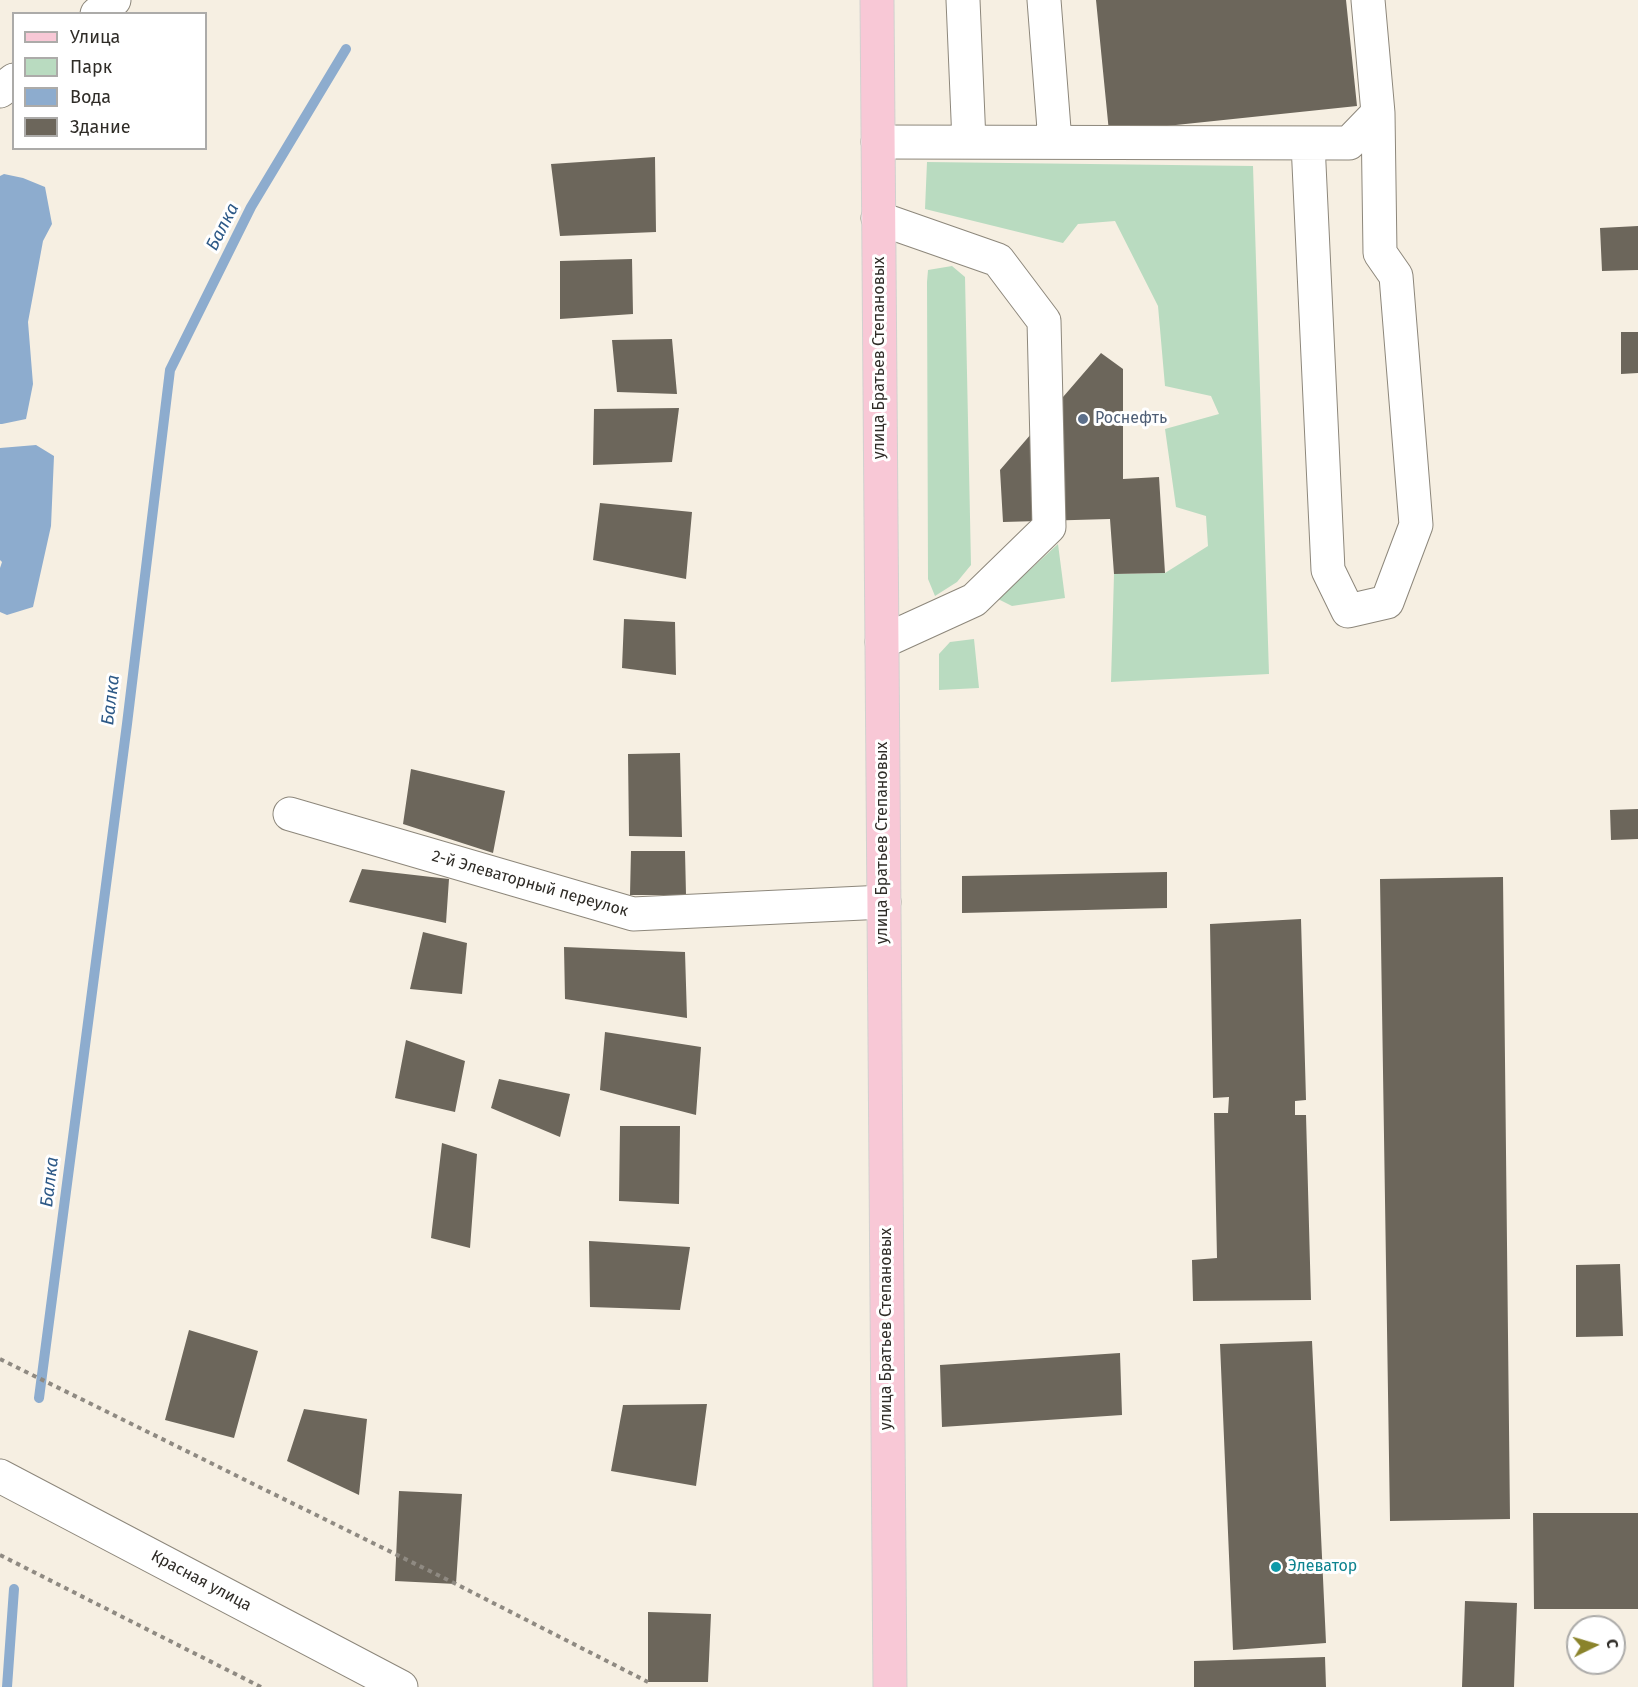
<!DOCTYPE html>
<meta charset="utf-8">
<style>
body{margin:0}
#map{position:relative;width:1638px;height:1687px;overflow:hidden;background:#f6efe2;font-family:"Fira Sans",sans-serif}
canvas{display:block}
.legend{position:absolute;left:12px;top:12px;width:195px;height:138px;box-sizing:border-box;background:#fff;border:2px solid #acaba9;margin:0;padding:8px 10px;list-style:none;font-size:18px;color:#2f2c27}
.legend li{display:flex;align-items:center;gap:12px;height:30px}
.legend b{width:30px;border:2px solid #acaba9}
.north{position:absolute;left:1566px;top:1615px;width:60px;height:60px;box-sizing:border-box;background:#fff;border:2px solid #acaba9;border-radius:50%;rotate:85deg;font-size:16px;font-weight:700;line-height:24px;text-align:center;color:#2f2c27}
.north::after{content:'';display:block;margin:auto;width:21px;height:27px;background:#8a832b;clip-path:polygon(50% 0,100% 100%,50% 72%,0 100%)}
</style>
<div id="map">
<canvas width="1638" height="1687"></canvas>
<ul class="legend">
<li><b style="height:8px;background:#f8c8d6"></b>Улица</li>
<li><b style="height:16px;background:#b9dbc0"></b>Парк</li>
<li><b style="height:16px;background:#8dacce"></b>Вода</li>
<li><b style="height:16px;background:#6c665b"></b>Здание</li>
</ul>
<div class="north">С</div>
</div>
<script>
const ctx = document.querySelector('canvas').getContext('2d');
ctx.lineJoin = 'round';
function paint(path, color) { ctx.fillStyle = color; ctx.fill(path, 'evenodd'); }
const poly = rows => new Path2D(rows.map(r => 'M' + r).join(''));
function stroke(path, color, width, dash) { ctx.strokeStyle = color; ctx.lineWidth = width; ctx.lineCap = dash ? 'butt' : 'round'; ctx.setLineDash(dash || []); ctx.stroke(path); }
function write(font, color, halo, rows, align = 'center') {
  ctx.font = font + ' "Fira Sans",sans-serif'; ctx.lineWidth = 6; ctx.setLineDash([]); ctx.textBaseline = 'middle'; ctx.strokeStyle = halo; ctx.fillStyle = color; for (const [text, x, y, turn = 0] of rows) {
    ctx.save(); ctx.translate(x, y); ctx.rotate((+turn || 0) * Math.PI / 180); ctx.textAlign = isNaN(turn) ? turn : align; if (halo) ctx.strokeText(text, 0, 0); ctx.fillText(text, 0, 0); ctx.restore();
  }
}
paint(poly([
 [927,162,1253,166,1269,674,1111,682,1114,574,1165,573,1208,546,1206,516,1176,507,1165,429,1219,414,1211,396,1165,386,1158,306,1115,221,1078,224,1063,243,925,209],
 [952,266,965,277,971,565,957,582,935,596,928,579,927,282,928,270],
 [1058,544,1065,598,1012,606,998,599],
 [974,639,979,688,939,690,939,654,950,642]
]), '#b9dbc0');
paint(poly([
 [4,174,23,178,45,187,52,224,43,241,28,322,33,384,26,419,2,424,0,424,0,176],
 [36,445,54,456,51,526,33,607,7,615,0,612,0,568,2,562,0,560,0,448]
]), '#8dacce');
stroke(poly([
 [39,1398,127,724,170,370,251,207,346,49],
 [7,1687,14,1589]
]), '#8dacce', 10);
paint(poly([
 [1096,0,1346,0,1357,106,1109,132],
 [655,157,656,232,560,236,551,164],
 [1638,226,1638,270,1602,271,1600,228],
 [632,259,633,314,560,319,560,261],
 [1621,332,1638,332,1638,373,1621,374],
 [672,339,677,394,617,392,612,340],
 [1101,353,1123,369,1123,479,1159,477,1165,573,1114,574,1110,519,1003,522,1000,470],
 [679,408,672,462,593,465,594,409],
 [600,503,692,512,686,579,593,560],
 [624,619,675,622,676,675,622,668],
 [680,753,682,837,629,836,628,754],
 [411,769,505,791,493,853,403,824],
 [1638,809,1638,839,1611,840,1610,810],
 [631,851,685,851,686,895,630,895],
 [362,869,449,879,446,923,349,902],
 [1167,872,1167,908,962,913,962,876],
 [1503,877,1510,1519,1390,1521,1380,879],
 [1301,919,1306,1100,1295,1101,1295,1115,1306,1115,1311,1300,1193,1301,1192,1260,1217,1258,1214,1113,1228,1113,1229,1097,1213,1098,1210,924],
 [423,932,467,943,462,994,410,989],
 [564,947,685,952,687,1018,565,999],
 [605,1032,701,1047,696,1115,600,1090],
 [406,1040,465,1061,455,1112,395,1098],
 [499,1079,570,1094,560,1137,491,1108],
 [620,1126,680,1126,679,1204,619,1201],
 [442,1143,477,1154,470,1248,431,1238],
 [589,1241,690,1247,680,1310,590,1307],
 [1620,1264,1623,1336,1576,1337,1576,1265],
 [189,1330,258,1351,234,1438,165,1420],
 [1312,1341,1326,1643,1233,1650,1220,1344],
 [1120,1353,1122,1415,942,1427,940,1365],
 [707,1404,696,1486,611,1471,623,1405],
 [304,1409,367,1419,359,1495,287,1461],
 [399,1491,462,1494,456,1584,395,1581],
 [1533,1513,1638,1513,1638,1609,1534,1609],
 [1465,1601,1517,1603,1514,1687,1462,1687],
 [648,1612,711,1614,708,1682,648,1682],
 [1325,1657,1326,1687,1194,1687,1194,1661]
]), '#6c665b');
const minor = poly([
 [963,0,969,142],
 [1044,0,1055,142],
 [97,14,114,0],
 [0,91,14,80],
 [878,142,1349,143,1378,113,1368,0],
 [1308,143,1328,570,1348,611,1387,602,1416,525,1396,276,1380,253,1378,113],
 [878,218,998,260,1044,321,1049,527,974,600,882,642],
 [290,814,633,914,884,902],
 [0,1476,401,1687]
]);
const major = poly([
 [877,0,890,1687]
]);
stroke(minor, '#8d877b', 35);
stroke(major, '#d1d1cf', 35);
stroke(poly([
 [0,1359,456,1584,648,1682],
 [0,1555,261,1687]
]), '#8f8a82', 4, [4.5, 4.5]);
stroke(minor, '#fff', 33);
stroke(major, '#f8c8d6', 33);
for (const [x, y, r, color] of [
 [1083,419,6,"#5c6f8a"],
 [1276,1567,6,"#0f9aa8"]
]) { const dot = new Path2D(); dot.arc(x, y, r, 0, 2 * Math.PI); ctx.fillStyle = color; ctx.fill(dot); stroke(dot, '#fff', 2); }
write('16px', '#2f2c27', '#fff', [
 ["улица Братьев Степановых",880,358,-90],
 ["улица Братьев Степановых",883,843,-90],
 ["2-й Элеваторный переулок",530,884,16],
 ["улица Братьев Степановых",887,1329,-90],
 ["Красная улица",201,1581,28]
]);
write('16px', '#4e5e75', '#fff', [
 ["Роснефть",1095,419]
], 'left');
write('16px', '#0d838f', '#fff', [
 ["Элеватор",1288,1567]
], 'left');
write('italic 18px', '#2d5987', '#fff', [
 ["Балка",223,227,-63],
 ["Балка",111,700,-83],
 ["Балка",50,1182,-83]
]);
</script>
